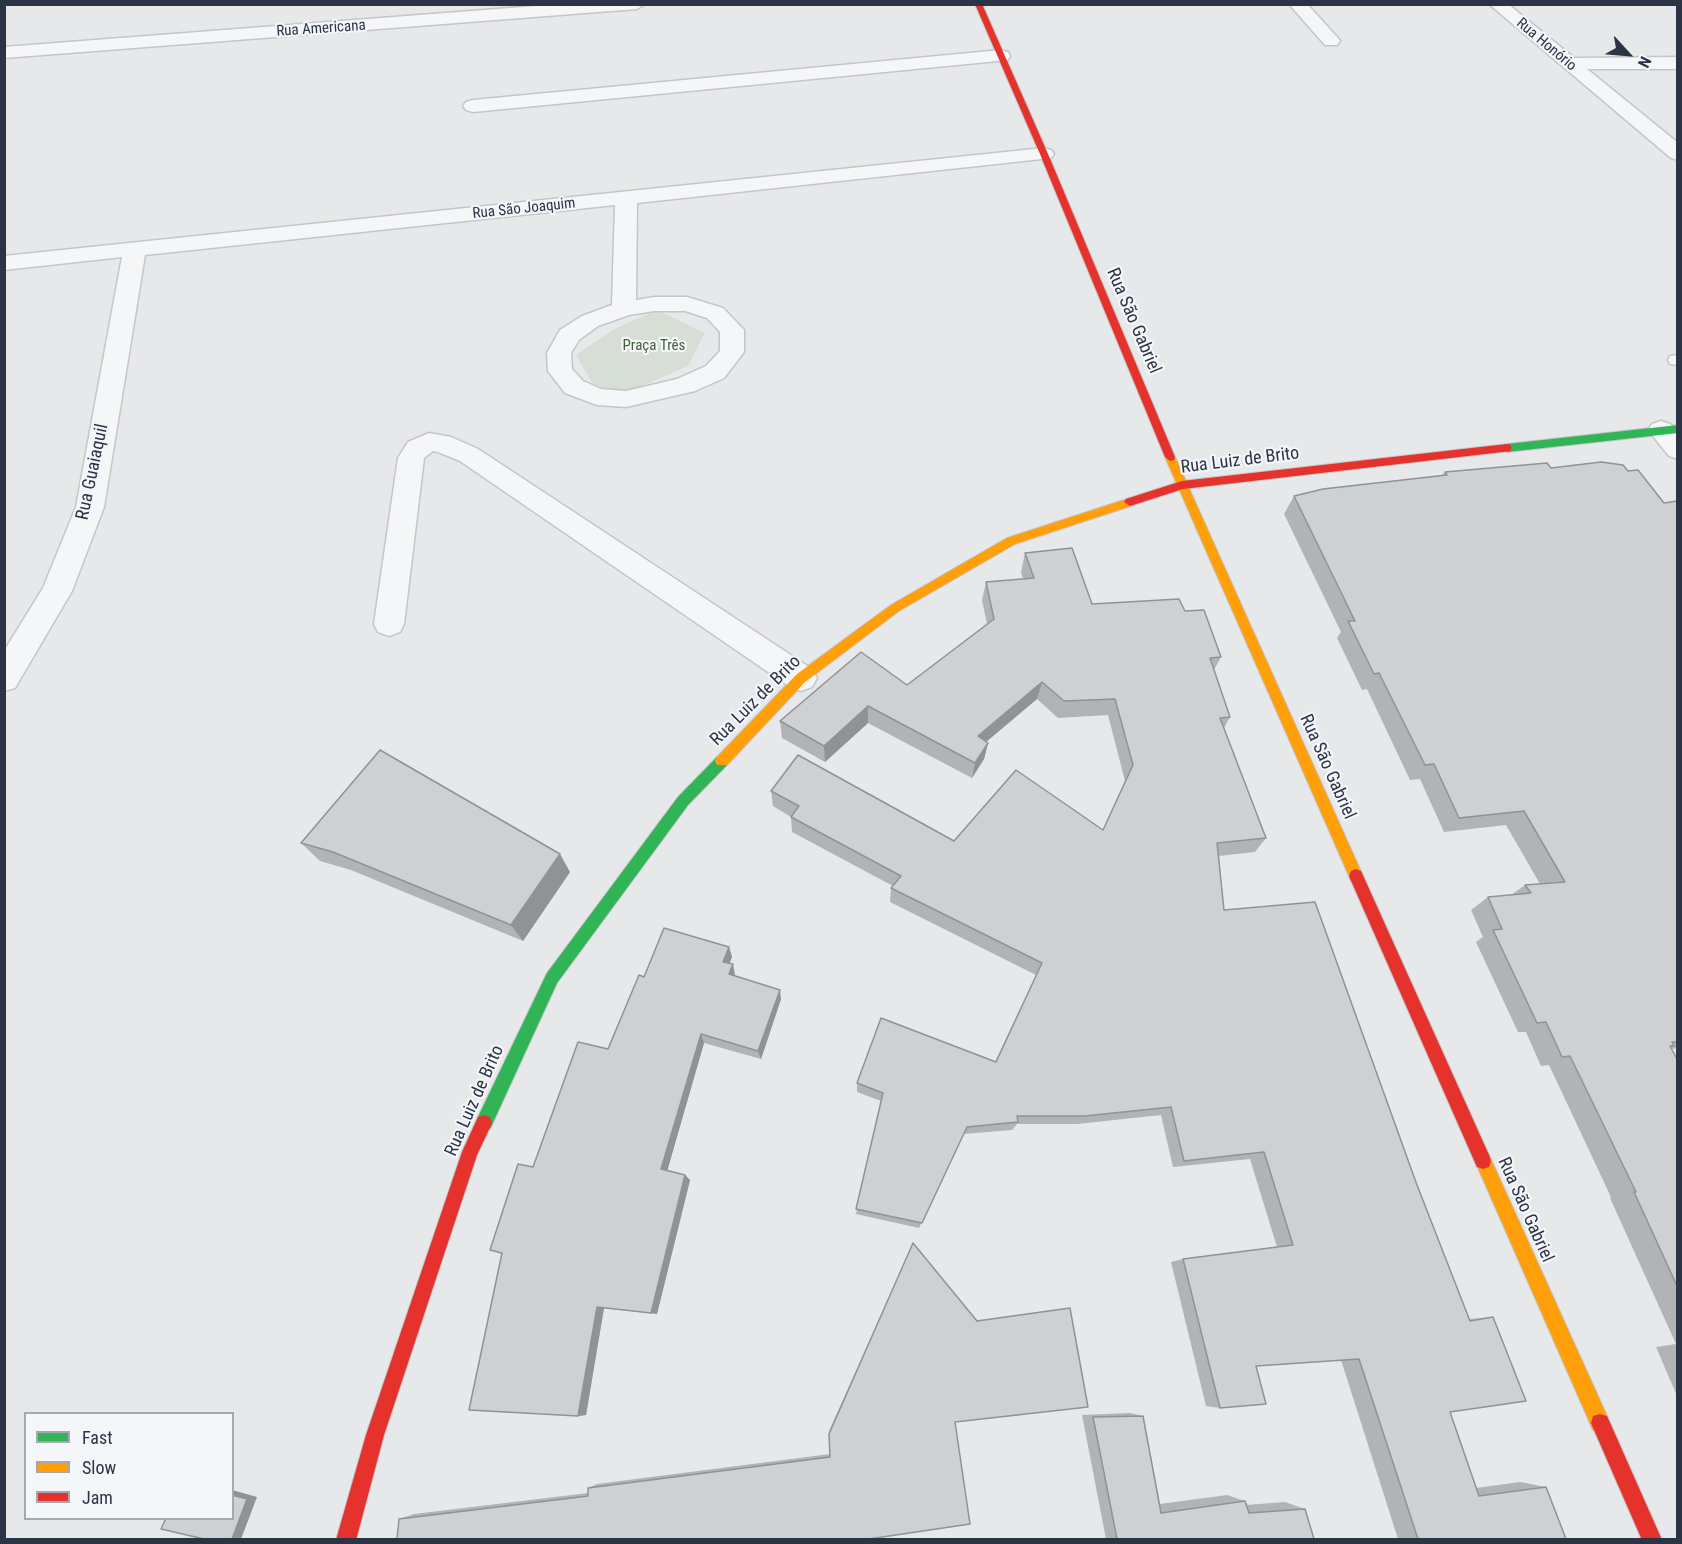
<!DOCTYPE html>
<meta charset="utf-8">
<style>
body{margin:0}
#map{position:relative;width:1682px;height:1544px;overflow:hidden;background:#e6e8ea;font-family:"Roboto Condensed",sans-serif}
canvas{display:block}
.frame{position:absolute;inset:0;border:6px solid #2b3445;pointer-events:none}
.legend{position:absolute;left:24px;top:1412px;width:210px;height:108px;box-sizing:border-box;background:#f4f6f9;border:2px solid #a4a8b1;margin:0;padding:8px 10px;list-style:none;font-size:18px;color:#2b3445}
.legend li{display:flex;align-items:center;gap:12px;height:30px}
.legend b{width:30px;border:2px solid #a4a8b1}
.north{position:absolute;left:1598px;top:24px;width:60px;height:60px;-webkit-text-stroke:4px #f4f6f9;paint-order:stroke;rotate:116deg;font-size:16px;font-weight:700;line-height:24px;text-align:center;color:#2b3445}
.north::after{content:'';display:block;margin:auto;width:21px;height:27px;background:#2b3445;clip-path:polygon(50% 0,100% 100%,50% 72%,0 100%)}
</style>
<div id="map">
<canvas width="1682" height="1544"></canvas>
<div class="frame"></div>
<ul class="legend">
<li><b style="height:8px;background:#30b455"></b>Fast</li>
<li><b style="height:8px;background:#ff9f0a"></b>Slow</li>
<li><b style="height:8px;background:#e5322d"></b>Jam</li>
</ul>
<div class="north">N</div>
</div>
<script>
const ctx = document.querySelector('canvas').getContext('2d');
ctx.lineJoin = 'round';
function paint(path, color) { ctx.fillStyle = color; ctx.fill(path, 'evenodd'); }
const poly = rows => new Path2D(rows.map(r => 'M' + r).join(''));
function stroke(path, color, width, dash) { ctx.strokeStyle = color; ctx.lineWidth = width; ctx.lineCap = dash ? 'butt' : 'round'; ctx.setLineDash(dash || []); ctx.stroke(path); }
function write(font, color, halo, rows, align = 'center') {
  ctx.font = font + ' "Roboto Condensed",sans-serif'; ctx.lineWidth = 4.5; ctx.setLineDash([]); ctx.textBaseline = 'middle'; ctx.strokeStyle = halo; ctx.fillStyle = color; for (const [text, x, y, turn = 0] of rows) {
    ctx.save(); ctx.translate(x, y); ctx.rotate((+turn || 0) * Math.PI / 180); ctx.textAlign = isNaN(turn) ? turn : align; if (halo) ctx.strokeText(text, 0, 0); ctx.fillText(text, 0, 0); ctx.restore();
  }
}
paint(poly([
 [657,310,705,333,688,366,623,394,593,384,576,355,614,329]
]), '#d6ded6');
const lane = poly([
 [1678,355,1678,365,1670,364,1668,360,1670,356,1678,355]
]);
const street = poly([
 [562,4,645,4,637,9,4,58,4,47,562,4],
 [1289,4,1307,4,1337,37,1340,41,1337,45,1325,45,1289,4],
 [1489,4,1508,4,1574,58,1678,57,1678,69,1587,69,1678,143,1678,160,1671,158,1489,4],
 [1001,50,1008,52,1010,56,1008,60,473,112,466,110,463,106,466,102,473,100,1001,50],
 [1044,148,1051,150,1054,154,1051,158,637,203,636,300,654,297,687,297,723,308,744,330,744,352,724,378,695,391,626,407,597,405,565,393,548,371,547,353,560,330,582,316,612,305,615,205,145,255,104,507,72,591,15,688,4,691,4,651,43,588,76,507,122,257,4,270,4,256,1044,148],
 [654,311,685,311,707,318,720,332,720,351,706,366,677,379,626,391,601,389,583,381,572,369,571,353,579,340,598,326,629,315,654,311],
 [1661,421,1670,424,1678,432,1678,459,1669,456,1648,430,1652,424,1661,421],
 [429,433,451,437,478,449,812,669,817,678,812,687,801,691,790,687,460,461,438,452,433,451,424,458,404,624,400,632,389,636,378,632,374,624,398,458,408,442,429,433]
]);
const fast = poly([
 [1678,425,1678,433,1507,452,1502,448,1507,444,1678,425],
 [722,755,727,757,729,761,727,765,688,805,557,983,490,1129,484,1131,478,1129,476,1123,478,1117,547,973,678,797,717,757,722,755]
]);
const slow = poly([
 [1170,453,1175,457,1363,876,1361,881,1356,883,1351,881,1349,876,1165,457,1170,453],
 [1130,498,1136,502,1134,505,1015,544,899,611,805,682,727,765,717,765,715,761,717,757,797,674,891,605,1007,538,1130,498],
 [1483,1153,1489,1155,1607,1416,1609,1423,1607,1430,1600,1432,1593,1430,1475,1161,1477,1155,1483,1153]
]);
const jam = poly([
 [975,4,982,4,1048,154,1175,457,1174,460,1170,461,1165,457,1040,154,975,4],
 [1507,444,1511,445,1511,451,1183,489,1130,506,1124,502,1126,499,1182,481,1507,444],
 [1356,869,1361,871,1489,1155,1491,1161,1489,1167,1483,1169,1477,1167,1349,876,1351,871,1356,869],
 [484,1115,490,1117,492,1123,477,1155,384,1435,356,1540,336,1540,366,1435,462,1152,478,1117,484,1115],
 [1600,1414,1607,1416,1662,1540,1642,1540,1591,1423,1593,1416,1600,1414]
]);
stroke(lane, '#c4c6c8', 3);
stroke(street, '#c4c6c8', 3);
stroke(fast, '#c4c6c8', 2);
stroke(slow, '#c4c6c8', 2);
stroke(jam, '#c4c6c8', 2);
paint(lane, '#f5f6f7');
paint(street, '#f5f6f7');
paint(fast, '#30b455');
paint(slow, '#ff9f0a');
paint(jam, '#e5322d');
paint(poly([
 [1551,468,1628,471,1664,503,1677,501,1677,1048,1672,1049,1677,1059,1677,1396,1656,1347,1676,1344,1610,1198,1611,1197,1549,1065,1541,1066,1526,1032,1518,1032,1476,942,1483,937,1471,910,1488,897,1511,895,1525,885,1540,884,1506,825,1444,832,1420,779,1410,780,1367,689,1362,690,1337,638,1341,632,1284,514,1294,496,1442,475,1445,472],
 [1025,553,1092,604,1185,611,1221,657,1214,670,1230,717,1224,728,1266,838,1255,852,1219,856,1224,910,1417,1185,1469,1319,1493,1317,1450,1412,1476,1488,1520,1482,1546,1487,1566,1539,1398,1539,1341,1360,1256,1366,1220,1408,1206,1406,1171,1262,1183,1259,1277,1247,1250,1159,1173,1167,1161,1115,1077,1124,1017,1124,1012,1130,963,1134,919,1228,856,1214,881,1101,857,1092,857,1083,995,1062,1036,975,890,902,891,888,893,886,792,832,791,817,773,806,771,791,954,841,1103,830,1125,781,1108,715,1058,718,1037,699,986,742,988,743,984,759,972,778,868,723,825,762,782,738,780,721,907,685,987,624,982,600,986,582,1023,579,1021,572],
 [301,843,570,872,523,941,351,870,320,861],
 [729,947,732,957,729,963,735,975,735,976,781,999,761,1059,704,1043,667,1171,685,1175,690,1180,657,1314,604,1308,586,1415,578,1416,502,1254,490,1250,533,1167,608,1049],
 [913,1243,955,1422,970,1524,399,1519,414,1514,588,1493,588,1488,597,1484,830,1454,829,1431],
 [1130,1413,1143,1416,1160,1504,1227,1495,1245,1501,1246,1505,1285,1502,1305,1509,1314,1539,1106,1539,1082,1415]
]), '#b1b3b5');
paint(poly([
 [1042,682,1037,699,974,752,978,736],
 [868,706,868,723,825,762,824,746],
 [988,743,984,759,972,778,975,763],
 [560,854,570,872,523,941,511,925],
 [729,947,732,957,726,972,723,962],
 [733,964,735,975,732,985,729,974],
 [780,990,781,999,761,1059,758,1051],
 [701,1034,704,1043,666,1175,661,1169],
 [685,1175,690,1180,657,1314,651,1313],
 [597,1307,604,1308,586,1415,578,1416],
 [232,1490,257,1497,241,1539,232,1539]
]), '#909294');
const building = poly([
 [1601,462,1623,465,1628,471,1638,470,1664,503,1677,501,1677,1042,1672,1042,1674,1046,1670,1046,1677,1059,1677,1286,1634,1192,1636,1192,1570,1056,1562,1057,1546,1022,1537,1023,1493,930,1502,929,1488,897,1531,893,1525,885,1565,882,1524,811,1459,818,1434,764,1425,765,1379,673,1374,674,1348,621,1355,621,1294,496,1323,489,1447,475,1445,472,1547,463,1551,468,1601,462],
 [1072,548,1092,604,1179,599,1185,611,1204,610,1221,657,1210,658,1230,717,1220,718,1266,838,1217,843,1224,910,1315,902,1417,1185,1470,1321,1493,1317,1526,1401,1450,1412,1479,1496,1546,1487,1566,1539,1418,1539,1359,1359,1256,1366,1266,1404,1220,1408,1183,1259,1293,1245,1264,1152,1184,1161,1171,1107,1085,1116,1017,1116,1018,1122,967,1127,922,1223,856,1209,883,1093,857,1083,881,1018,996,1062,1042,963,891,888,901,876,791,817,799,806,771,791,798,755,954,841,1016,770,1103,830,1133,765,1115,699,1064,701,1042,682,978,736,988,743,975,763,868,706,824,746,780,721,861,652,907,685,994,619,986,582,1034,578,1025,553,1072,548],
 [380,750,560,854,511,925,333,852,301,843,380,750],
 [664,928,729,947,723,962,733,964,729,974,780,990,758,1051,701,1034,661,1169,685,1175,651,1313,597,1307,578,1416,469,1410,502,1253,490,1250,518,1164,533,1167,578,1042,608,1049,639,975,644,977,664,928],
 [913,1243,977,1321,1070,1308,1088,1407,955,1422,970,1524,869,1539,397,1539,399,1519,588,1496,588,1488,830,1457,829,1434,913,1243],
 [1143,1416,1161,1513,1245,1501,1249,1513,1305,1509,1314,1539,1117,1539,1093,1417,1143,1416],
 [232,1495,247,1499,232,1539,204,1539,161,1529,166,1518,232,1518,232,1495]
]);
paint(building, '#ced0d3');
stroke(building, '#909294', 1.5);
write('15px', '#2b3445', '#f4f6f9', [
 ["Rua Americana",321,29,-4],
 ["Rua Honório",1546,45,40],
 ["Rua São Joaquim",524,209,-6]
]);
write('15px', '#3f6138', '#f4f6f9', [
 ["Praça Três",654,346]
]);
write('18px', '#2b3445', '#f4f6f9', [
 ["Rua São Gabriel",1133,321,67],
 ["Rua Luiz de Brito",1240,461,-7],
 ["Rua Guaiaquil",93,472,-78],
 ["Rua Luiz de Brito",756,701,-45],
 ["Rua São Gabriel",1327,767,66],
 ["Rua Luiz de Brito",475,1101,-66],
 ["Rua São Gabriel",1525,1210,66]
]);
</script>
